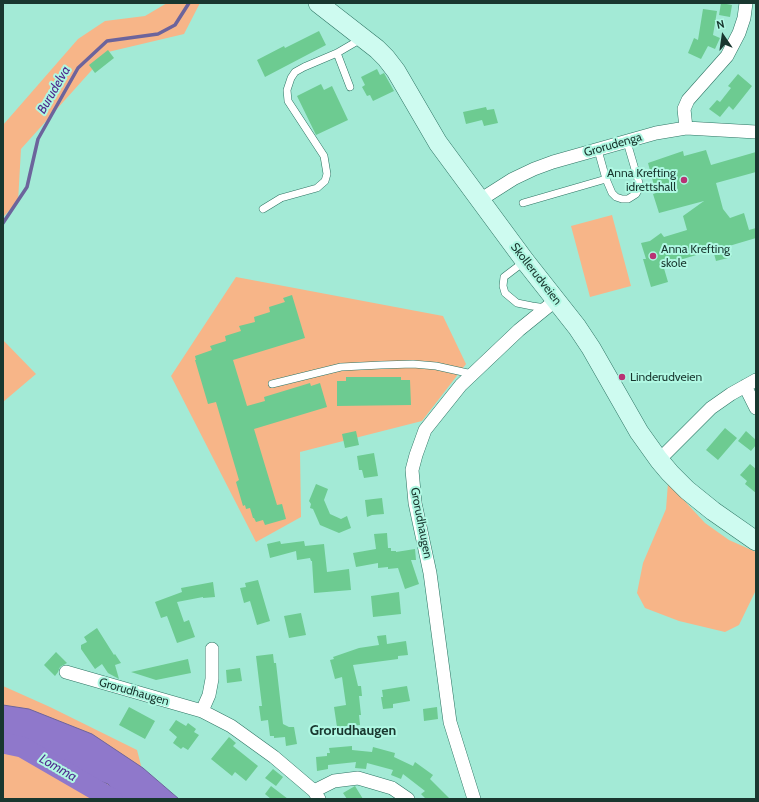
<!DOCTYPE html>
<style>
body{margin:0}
#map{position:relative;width:759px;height:802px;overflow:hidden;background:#a3ead6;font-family:Cabin,sans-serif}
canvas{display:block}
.frame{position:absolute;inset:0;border:4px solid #19372f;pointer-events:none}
.north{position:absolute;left:703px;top:16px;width:40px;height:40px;-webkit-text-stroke:3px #b0f8e3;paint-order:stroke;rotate:347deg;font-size:11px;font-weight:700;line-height:16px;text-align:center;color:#19372f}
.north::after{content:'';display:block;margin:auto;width:14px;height:18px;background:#19372f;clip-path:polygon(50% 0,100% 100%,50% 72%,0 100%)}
</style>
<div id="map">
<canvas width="759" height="802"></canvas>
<div class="frame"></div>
<div class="north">N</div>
</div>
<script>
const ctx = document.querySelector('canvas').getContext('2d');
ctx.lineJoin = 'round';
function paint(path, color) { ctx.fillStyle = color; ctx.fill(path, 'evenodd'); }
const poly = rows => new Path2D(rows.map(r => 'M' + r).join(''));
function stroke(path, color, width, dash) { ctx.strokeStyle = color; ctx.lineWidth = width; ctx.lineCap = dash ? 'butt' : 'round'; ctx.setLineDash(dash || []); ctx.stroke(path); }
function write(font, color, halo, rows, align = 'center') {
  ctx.font = font + ' Cabin,sans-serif'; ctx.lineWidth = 4; ctx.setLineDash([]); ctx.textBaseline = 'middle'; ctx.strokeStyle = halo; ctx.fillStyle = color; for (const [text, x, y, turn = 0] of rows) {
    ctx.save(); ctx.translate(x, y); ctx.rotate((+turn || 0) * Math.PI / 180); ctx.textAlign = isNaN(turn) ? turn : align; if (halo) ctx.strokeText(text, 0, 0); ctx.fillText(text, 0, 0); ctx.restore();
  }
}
paint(poly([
 [167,3,200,3,184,34,108,52,21,149,18,202,3,217,3,125,78,39,105,21,145,16],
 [612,215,631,286,590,297,571,226],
 [236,277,443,316,466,364,422,421,300,452,301,517,256,542,171,376],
 [3,340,36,374,3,402],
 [668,483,705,523,729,540,756,552,756,590,739,625,725,632,679,621,645,608,637,593,643,563,666,509],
 [3,686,50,707,137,750,144,777,172,799,3,799]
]), '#f7b588');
const water = poly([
 [3,705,29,709,92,734,143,768,179,799,122,799,108,784,3,747,3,705]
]);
paint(water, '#8f78cb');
stroke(water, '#6c649c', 1);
stroke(poly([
 [3,223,27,187,38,139,78,68,107,41,158,34,175,25,189,3]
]), '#6c649c', 3.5);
stroke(poly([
 [3,743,22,747,112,799]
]), '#8f78cb', 21);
paint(poly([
 [721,3,732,5,730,17,719,15],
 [703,9,717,11,713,35,720,38,715,49,708,46,701,59,688,53,694,38,698,40],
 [319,31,326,45,265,77,257,60,284,46,285,48],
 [108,50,114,58,95,73,89,65],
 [377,69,380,75,384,73,394,91,373,101,370,95,367,96,362,87,365,85,361,77],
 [738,74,752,86,733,110,729,106,720,117,709,109,717,100,720,102,731,88,728,86],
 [321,84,324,90,332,86,348,120,316,135,297,96],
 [486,107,487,110,494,109,498,123,484,126,482,120,466,124,463,112],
 [706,150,711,165,756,152,756,172,716,183,723,209,730,218,744,213,749,230,756,228,756,238,729,246,732,256,728,258,716,261,713,250,663,265,668,282,651,287,643,259,646,259,641,243,650,241,661,233,664,237,687,230,683,216,704,201,659,213,653,194,656,193,648,163,683,151,684,156],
 [292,295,305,338,233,360,247,406,265,401,264,397,310,383,311,386,320,383,327,407,254,429,277,505,282,504,286,519,265,525,263,520,256,522,254,518,253,518,250,508,246,509,245,505,243,506,236,482,239,480,216,402,208,404,195,360,196,360,195,356,212,350,210,346,226,341,225,336,241,331,239,326,255,322,254,317,270,312,269,307,285,302,283,298],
 [346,377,401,377,401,380,410,380,411,405,337,406,337,381,346,381],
 [725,428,737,438,718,460,706,450],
 [356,431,359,445,345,448,342,434],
 [746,431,756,440,756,445,751,451,738,441],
 [374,453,378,476,364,478,362,470,359,470,357,456],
 [750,464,756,469,756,493,745,484,747,481,740,475],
 [316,484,328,489,324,500,330,514,341,519,347,516,351,528,339,533,320,525,313,509,310,508,311,504,309,501],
 [382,498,384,514,372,515,367,517,365,500],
 [387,533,388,548,391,548,391,551,396,551,396,552,415,549,416,560,411,560,419,584,405,589,398,568,388,569,388,567,378,568,378,563,356,567,353,553,376,549,374,534],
 [280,541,281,544,304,541,305,546,324,544,327,572,349,569,351,590,314,593,312,561,311,561,310,558,297,560,296,551,270,558,267,544],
 [258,580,270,621,257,625,250,601,244,603,240,588,246,587,245,583],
 [213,582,215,597,203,598,203,597,177,602,184,622,189,620,195,637,177,643,167,616,161,618,155,602,182,592,181,588],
 [399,592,401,614,373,617,371,596],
 [301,613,306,635,289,638,284,616],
 [97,628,114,655,115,654,121,663,115,665,119,679,108,673,102,664,95,669,81,649,81,645,87,642,84,637],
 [386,635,387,644,406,641,408,655,398,656,398,659,353,665,358,686,361,686,362,696,359,696,361,715,359,715,360,725,337,727,334,707,346,705,342,677,335,679,330,660,334,659,333,657,359,648,379,645,377,636],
 [56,652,67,663,60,667,58,672,55,676,44,665],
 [273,654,274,663,276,663,283,724,289,727,294,727,297,744,286,746,285,737,274,738,274,736,270,736,268,720,261,721,259,706,262,706,256,656],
 [188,659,191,673,156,680,131,672],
 [240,668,242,681,227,683,226,670],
 [407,686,410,701,393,704,393,708,383,709,381,697,383,697,382,690],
 [129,707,155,721,145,739,119,725],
 [437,707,438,719,424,721,423,709],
 [176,720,186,726,188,723,196,729,194,732,199,735,188,750,183,747,181,749,173,743,177,737,169,730],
 [229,737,236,743,233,746,258,766,246,781,235,772,232,776,211,759],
 [352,746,352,750,372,752,373,747,395,753,394,757,413,766,415,762,433,775,430,779,450,799,426,799,421,794,425,791,403,774,401,779,391,775,393,770,367,763,366,769,355,768,356,762,328,765,328,769,317,771,316,757,327,756,327,753,330,753,329,748],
 [273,769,283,777,276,786,265,778],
 [271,786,288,799,271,799,265,794],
 [355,786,363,799,347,799,343,793]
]), '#6dcb91');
const lane = poly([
 [337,53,350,87],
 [598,150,606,179,612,193,616,197,622,199,628,199,636,194,639,189,639,183,627,142],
 [523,203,606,179],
 [263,209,281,198,317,188,325,181,327,174,324,156,288,101,287,90,291,78,295,72,304,67,337,53,361,39],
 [525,261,504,277,503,286,505,293,517,303,532,306,546,308],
 [272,384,341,367,381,365,413,364,436,366,472,374]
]);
const street = poly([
 [686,128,684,109,688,100,727,56,739,33,744,18,746,3],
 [480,200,513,179,534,169,553,162,656,133,686,128,756,132],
 [745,386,756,408],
 [659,460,711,408,731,394,756,380],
 [66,672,202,711,231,726,274,757,314,791,319,799],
 [202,711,209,695,212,679,212,649],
 [314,791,334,781,358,778,392,788,408,799],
 [474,799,450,722,430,573,415,503,412,470,416,455,425,430,461,385,519,330,556,300]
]);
const secondary = poly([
 [318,3,377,49,386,58,396,71,438,143,525,261,577,327,591,348,639,432,659,460,670,473,687,490,713,511,756,541]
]);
stroke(lane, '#2d7463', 8);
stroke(street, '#2d7463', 14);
stroke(secondary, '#2d7463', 20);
stroke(lane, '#fff', 7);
stroke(street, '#fff', 13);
stroke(secondary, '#cefbf0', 19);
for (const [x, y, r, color] of [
 [684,180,4,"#b83274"],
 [653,256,4,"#b83274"],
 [622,377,4,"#b83274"]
]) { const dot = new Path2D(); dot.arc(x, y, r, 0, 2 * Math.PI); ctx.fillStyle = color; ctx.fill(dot); stroke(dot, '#b0f8e3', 1.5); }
write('12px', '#19372f', '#b0f8e3', [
 ["Grorudenga",613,145,-16],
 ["Skollerudveien",536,274,52],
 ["Grorudhaugen",421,523,79],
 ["Grorudhaugen",134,692,16]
]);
write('12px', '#19372f', '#b0f8e3', [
 ["Anna Krefting",676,173,"right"],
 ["idrettshall",676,187,"right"],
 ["Anna Krefting",661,249],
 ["skole",661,263],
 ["Linderudveien",630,377]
], 'left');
write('italic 13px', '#4f2b8e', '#b0f8e3', [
 ["Burudelva",54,90,-60],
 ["Lomma",58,768,30]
]);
write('bold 14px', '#19372f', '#b0f8e3', [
 ["Grorudhaugen",353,731]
]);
</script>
